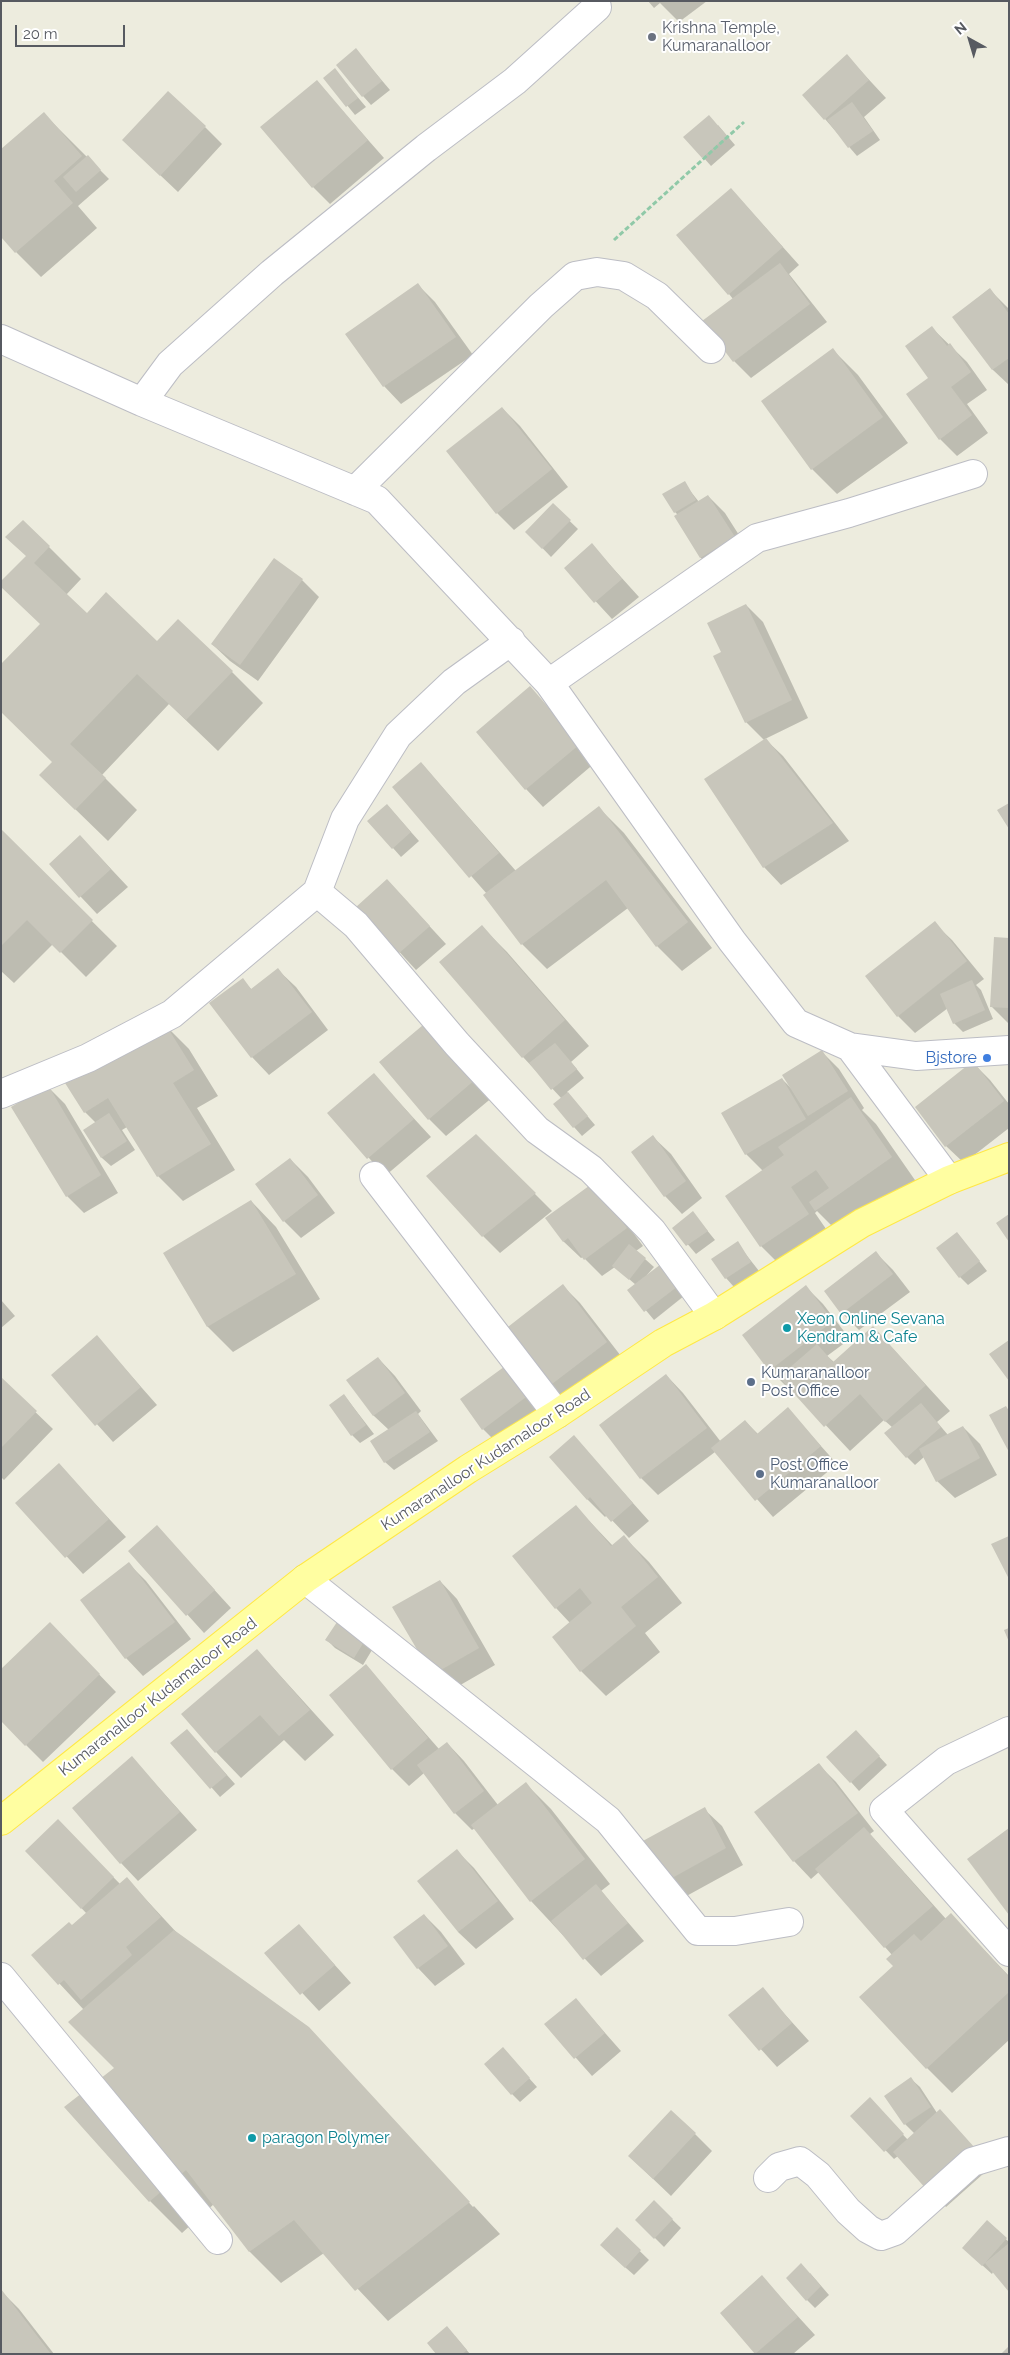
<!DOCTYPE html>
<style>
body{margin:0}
#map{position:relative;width:1010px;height:2355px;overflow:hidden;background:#edecde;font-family:Raleway,sans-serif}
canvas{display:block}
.frame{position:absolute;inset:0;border:2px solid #575a61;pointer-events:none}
.north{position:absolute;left:945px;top:15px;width:50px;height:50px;-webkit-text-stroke:4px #fff;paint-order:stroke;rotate:321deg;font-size:14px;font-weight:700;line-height:20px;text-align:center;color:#575a61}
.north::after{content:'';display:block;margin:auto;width:18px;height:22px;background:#575a61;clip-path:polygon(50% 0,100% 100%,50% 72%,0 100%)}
.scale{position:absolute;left:15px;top:25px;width:110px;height:22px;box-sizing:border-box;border:2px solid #575a61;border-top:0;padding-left:6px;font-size:15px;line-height:18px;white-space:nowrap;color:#575a61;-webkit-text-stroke:4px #fff;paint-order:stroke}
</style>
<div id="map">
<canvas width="1010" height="2355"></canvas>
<div class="frame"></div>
<div class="north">N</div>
<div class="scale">20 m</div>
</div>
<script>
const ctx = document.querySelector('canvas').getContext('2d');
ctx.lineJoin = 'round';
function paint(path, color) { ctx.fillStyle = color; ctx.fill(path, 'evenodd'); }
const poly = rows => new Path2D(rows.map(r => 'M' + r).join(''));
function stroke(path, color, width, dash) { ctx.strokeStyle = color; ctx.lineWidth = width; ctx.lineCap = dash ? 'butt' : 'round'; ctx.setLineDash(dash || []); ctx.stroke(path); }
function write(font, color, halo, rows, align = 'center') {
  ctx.font = font + ' Raleway,sans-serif'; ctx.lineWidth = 4; ctx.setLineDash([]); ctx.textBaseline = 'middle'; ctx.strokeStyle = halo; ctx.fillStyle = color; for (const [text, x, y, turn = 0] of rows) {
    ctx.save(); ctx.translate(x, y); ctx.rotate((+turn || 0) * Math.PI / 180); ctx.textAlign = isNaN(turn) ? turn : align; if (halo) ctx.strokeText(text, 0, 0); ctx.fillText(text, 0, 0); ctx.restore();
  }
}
paint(poly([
 [648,1,707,1,679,22,660,3,654,8],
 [356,50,390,90,371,105,363,96],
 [847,56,886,98,864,117,880,140,857,156,825,119],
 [335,70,366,107,355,115,325,78],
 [317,82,384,158,330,204,313,187],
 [44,114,109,179,78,206,97,228,41,277,16,252],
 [718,125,735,145,711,166,703,157],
 [205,127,222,144,178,192,141,157],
 [731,189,799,265,789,274,827,322,751,378,734,361,733,299,729,294],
 [418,285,435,302,473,355,401,404,384,386],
 [989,289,1009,309,1009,385,993,370,954,317],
 [932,328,967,362,987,390,967,404,988,433,957,456,940,439,930,378],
 [833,350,858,375,908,443,837,494,812,469],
 [502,408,520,426,568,487,514,530,497,513],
 [684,483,699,502,708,496,725,513,751,554,718,575,701,558,676,517,678,515,675,512],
 [553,505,578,529,551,557,527,532],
 [23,521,81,579,66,595,87,615,232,672,263,703,218,751,169,704,102,775,137,810,108,841,73,807,54,762,41,624,27,556],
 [592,545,639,597,612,619,565,568],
 [274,560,302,580,319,597,258,681,230,661,212,644],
 [746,605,763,622,808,718,765,739,783,756,849,841,781,885,764,867,764,740,746,722,723,653],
 [530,688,596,762,543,807,526,789],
 [421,763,516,871,599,808,624,833,712,948,682,971,657,946,628,908,547,969,522,944,487,894,393,787],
 [387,805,419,841,401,857,393,848],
 [1,831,117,946,86,977,53,944,14,983,1,971],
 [97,854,128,887,97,914,50,864],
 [387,880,446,944,416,970,358,907],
 [934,923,952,940,984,979,976,985,981,990,993,1019,963,1032,954,1023,948,1008,915,1033,898,1016],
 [482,927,507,952,589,1046,571,1062,584,1078,567,1092,595,1125,582,1136,574,1127,562,1099,523,1057],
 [1009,939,1009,1024,991,1006],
 [278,970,296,987,328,1030,269,1075,252,1057,211,1003,243,980,252,990],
 [429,1022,494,1096,446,1136,429,1119],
 [164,1024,189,1049,218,1096,197,1108,235,1170,183,1201,158,1176,127,1127,122,1130,135,1150,111,1166,102,1158,84,1130,96,1123,85,1112],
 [822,1052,839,1069,864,1108,862,1110,876,1124,917,1183,841,1235,817,1211,815,1213,833,1239,786,1271,761,1246,727,1196,763,1171,746,1154,782,1079,791,1088],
 [973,1063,990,1080,1009,1104,1009,1128,964,1163,946,1146,917,1107],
 [374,1075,431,1137,385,1176,329,1113],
 [48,1087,65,1104,118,1193,84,1213,67,1196],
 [476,1135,552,1211,500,1253,483,1236],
 [653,1137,671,1154,702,1198,682,1214,665,1196],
 [290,1159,308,1177,335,1213,301,1238,284,1221],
 [251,1201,276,1227,320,1299,233,1352,208,1327,165,1254],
 [610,1201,643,1246,636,1251,654,1267,647,1275,689,1292,654,1320,629,1290,636,1285,615,1267,602,1276,583,1257,581,1258,563,1241],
 [693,1213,715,1240,696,1254,674,1228],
 [957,1233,987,1271,968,1285,960,1277],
 [737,1243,759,1271,734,1287,726,1278],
 [876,1253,893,1270,910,1292,859,1330,842,1313],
 [563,1286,580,1303,624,1360,566,1404,549,1387],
 [806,1287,823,1304,850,1339,827,1356,834,1362,873,1327,950,1411,937,1422,948,1435,963,1427,980,1444,997,1475,955,1498,937,1481,924,1457,915,1465,907,1457,893,1428,884,1420,850,1451,789,1386,787,1387,770,1370],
 [1,1300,15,1316,1,1328],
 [97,1337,157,1405,113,1442,53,1375],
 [378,1358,395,1376,421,1411,418,1414,438,1441,394,1470,385,1462,389,1430,374,1416,348,1380],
 [508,1365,546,1411,500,1446,483,1429],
 [666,1375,683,1393,721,1442,745,1421,758,1434,788,1409,837,1464,773,1517,715,1452,658,1495,641,1478,601,1425],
 [1,1379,53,1429,4,1480,1,1477],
 [344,1395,374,1434,360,1443,352,1435],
 [574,1437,649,1521,629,1538,607,1515,605,1517,588,1500,551,1457],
 [59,1465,126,1537,83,1574,17,1503],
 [576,1507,613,1546,624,1537,649,1562,682,1603,645,1633,660,1652,606,1696,581,1671,570,1623,556,1608],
 [157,1527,231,1608,204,1633,130,1551],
 [129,1564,146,1581,191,1639,143,1676,126,1658,82,1601],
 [440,1581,457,1599,495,1665,450,1691,433,1674],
 [327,1640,364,1641,372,1650,363,1665,335,1648],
 [67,1641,116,1692,43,1762,26,1745],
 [257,1650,334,1735,305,1761,284,1740,241,1778,216,1752,183,1714],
 [366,1666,439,1749,447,1743,464,1761,498,1805,526,1784,551,1809,610,1884,601,1891,644,1941,601,1976,531,1901,475,1828,472,1830,455,1813,424,1773,409,1786,392,1769],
 [195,1739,235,1784,220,1797,172,1743],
 [864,1740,887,1765,859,1791,851,1782],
 [132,1758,197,1830,138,1881,121,1863],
 [818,1764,836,1782,874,1831,870,1834,946,1919,951,1915,1009,1976,1009,2040,952,2093,927,2068,892,1955,819,1872,811,1879,794,1861,756,1812],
 [704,1809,722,1826,743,1865,681,1899,642,1843],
 [75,1838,121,1885,127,1879,178,1934,308,2028,473,2207,474,2206,500,2234,388,2321,324,2253,281,2283,250,2252,214,2204,182,2233,150,2201,116,2068,84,2010,33,1955,87,1914,27,1851],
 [457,1851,474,1868,514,1919,476,1949,458,1932],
 [424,1915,441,1932,465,1964,435,1986,418,1968,395,1937],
 [299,1925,351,1983,319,2011,266,1954],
 [762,1989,809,2041,777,2067,730,2015],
 [576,2000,621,2051,592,2076,546,2024],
 [511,2058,537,2087,520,2102,512,2094],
 [911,2079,920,2087,937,2113,992,2166,946,2207,898,2156,894,2159,852,2116,878,2108,908,2140,915,2134,905,2124],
 [695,2134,712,2151,671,2196,629,2156],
 [654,2202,681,2228,664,2247,637,2220],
 [987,2222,1009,2242,1009,2290,993,2272,992,2274,972,2256],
 [617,2229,649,2260,634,2275,610,2254],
 [810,2273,829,2295,815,2308,807,2300],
 [762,2277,815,2335,793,2354,757,2354,721,2313],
 [1,2291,19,2309,54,2354,1,2354],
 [455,2336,470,2354,438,2354]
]), '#0003');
paint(poly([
 [356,48,382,81,362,97,336,65],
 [847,54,869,80,824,120,802,95],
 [335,68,358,98,346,107,323,78],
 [317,80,368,140,312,188,260,127],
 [168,91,206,126,160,176,122,140],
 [852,102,873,131,848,148,827,120],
 [44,112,82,156,54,181,73,203,15,253,1,237,1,149],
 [709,115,727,136,702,158,683,137],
 [88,155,101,170,76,192,63,177],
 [731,188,783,247,728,295,676,235],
 [780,263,810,304,733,362,702,321],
 [418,283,456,337,383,387,345,334],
 [990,288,1009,314,1009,358,992,370,952,317],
 [932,326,947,346,950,343,971,372,951,387,972,415,939,440,906,394,928,378,905,346],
 [833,348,883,417,811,470,761,401],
 [502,407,552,469,496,514,446,451],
 [685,481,696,500,674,513,662,494],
 [708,495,735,537,700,558,674,516],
 [553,503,571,520,542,549,525,532],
 [23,520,50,546,34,563,87,613,106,592,157,641,178,619,233,671,186,720,137,674,70,744,106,778,75,810,39,775,52,762,1,712,1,664,40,624,1,587,1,581,26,556,5,537],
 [592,543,622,579,594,603,564,568],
 [274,558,303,579,240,665,211,644],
 [746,604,792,700,745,723,713,656,721,652,707,623],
 [530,686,580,744,525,790,476,732],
 [766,738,833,823,763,868,704,779],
 [421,762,499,853,469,878,392,787],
 [1009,803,1009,829,997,810],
 [387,804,411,832,392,849,367,821],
 [599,806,688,922,656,947,606,880,521,945,483,895],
 [1,829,93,920,60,953,27,920,1,946],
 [80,835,111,869,79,898,49,864],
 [387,879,430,926,398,954,356,907],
 [935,921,967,961,897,1017,865,976],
 [482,925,565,1020,522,1058,439,962],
 [994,937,1009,938,1009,1008,990,1007],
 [278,968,312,1012,251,1058,209,1003,243,978,251,989],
 [972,980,985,1010,953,1024,940,994],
 [429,1020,477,1078,428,1120,379,1062],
 [164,1022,194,1070,173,1083,211,1144,157,1177,108,1098,84,1113,65,1083],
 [555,1043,577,1069,551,1090,529,1063],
 [822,1050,848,1091,808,1116,782,1075],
 [973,1061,1004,1101,945,1147,915,1107],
 [374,1073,414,1119,367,1159,327,1113],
 [782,1078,806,1119,745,1155,721,1113],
 [48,1085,101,1175,66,1197,11,1107],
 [568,1092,588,1116,573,1128,553,1104],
 [851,1097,892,1157,815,1211,809,1202,829,1188,816,1170,791,1187,809,1214,760,1247,725,1196,784,1155,778,1147],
 [109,1113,127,1141,101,1158,83,1130],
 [476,1134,536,1193,482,1237,426,1176],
 [653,1135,686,1181,664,1197,631,1152],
 [290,1158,318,1195,283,1222,255,1184],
 [593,1183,627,1228,584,1260,568,1238,563,1242,545,1218],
 [251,1200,296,1274,207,1327,163,1253],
 [693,1211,708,1231,686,1246,672,1228],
 [1009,1214,1009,1242,996,1223],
 [957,1232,980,1261,959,1278,936,1248],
 [738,1241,751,1262,725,1279,711,1259],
 [629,1244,646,1258,629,1280,612,1266],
 [876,1251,893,1274,841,1314,824,1291],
 [665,1261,682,1283,644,1312,627,1290],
 [563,1284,607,1342,548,1387,504,1330],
 [806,1285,833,1321,769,1371,742,1335],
 [873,1326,926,1385,885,1422,860,1394,824,1427,779,1377,817,1344,833,1362],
 [97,1335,141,1387,95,1426,51,1375],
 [1009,1340,1009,1381,989,1354],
 [378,1357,405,1393,373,1416,346,1380],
 [508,1364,530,1394,482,1430,460,1399],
 [666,1374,707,1428,640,1479,599,1425],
 [1,1377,37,1411,1,1448],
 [344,1394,366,1425,351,1436,329,1405],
 [921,1403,941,1427,906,1458,884,1433],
 [1006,1406,1009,1411,1009,1452,989,1415],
 [788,1407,821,1446,755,1501,711,1448,745,1420,757,1434],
 [416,1411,430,1432,384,1463,370,1441],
 [963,1426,980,1458,936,1482,919,1449],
 [574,1435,633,1503,611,1522,590,1497,587,1500,549,1457],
 [59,1463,109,1519,65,1558,15,1503],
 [576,1505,611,1546,624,1535,658,1577,621,1607,636,1626,580,1672,552,1637,592,1603,580,1588,555,1609,512,1556],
 [157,1525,215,1590,186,1616,128,1551],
 [1009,1536,1009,1579,991,1544],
 [129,1562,175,1622,125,1659,80,1600],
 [440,1580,479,1648,432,1675,392,1607],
 [50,1622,100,1674,25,1746,1,1721,1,1669],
 [337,1622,365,1640,354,1658,325,1640],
 [1009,1628,1009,1642,1004,1630],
 [257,1649,310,1710,279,1736,260,1715,215,1753,181,1714],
 [366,1664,428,1738,391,1770,329,1695],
 [187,1729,227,1775,210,1789,170,1743],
 [856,1730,880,1756,850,1783,826,1757],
 [447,1742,484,1791,454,1814,417,1765],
 [132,1756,180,1812,120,1864,72,1808],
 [819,1763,858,1813,793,1862,754,1812],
 [526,1782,585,1859,530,1902,471,1825],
 [705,1807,726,1848,663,1883,641,1842],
 [58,1819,114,1877,81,1909,25,1851],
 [864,1827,933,1906,884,1948,815,1869],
 [1009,1828,1009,1915,967,1859],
 [457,1849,498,1901,458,1932,417,1881],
 [127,1877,161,1917,126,1947,132,1955,81,2000,64,1980,58,1985,31,1955,69,1922,72,1925],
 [596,1884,628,1923,583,1960,551,1921],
 [951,1913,1009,1977,1009,1992,926,2069,859,1997,893,1966,886,1959,914,1934,921,1941],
 [424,1914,448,1946,417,1969,393,1937],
 [299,1924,335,1965,300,1995,264,1953],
 [174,1930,309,2027,470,2202,355,2291,294,2220,249,2252,186,2170,149,2202,64,2107,114,2068,68,2022],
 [763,1987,792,2023,759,2051,728,2015],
 [576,1998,605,2033,574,2059,544,2024],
 [503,2047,530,2078,511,2095,484,2064],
 [911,2077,931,2107,904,2125,884,2096],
 [870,2097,904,2134,884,2152,850,2116],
 [940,2109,975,2148,928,2191,893,2152],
 [671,2110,696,2133,653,2179,628,2156],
 [654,2200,673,2219,654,2239,635,2220],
 [987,2220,1007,2238,985,2263,1009,2243,1009,2292,985,2263,982,2266,962,2248],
 [617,2227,641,2250,625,2268,600,2245],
 [801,2263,821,2286,806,2301,786,2278],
 [762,2275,798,2317,755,2354,720,2313],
 [1,2289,51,2354,1,2354],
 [447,2326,467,2350,462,2354,436,2354,427,2343],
 [1009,2346,1009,2354,1001,2354]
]), '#c8c6bb');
const minor = poly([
 [1,339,142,402,377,500,549,683,732,941,796,1023,850,1047,916,1056,1009,1050],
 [142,402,170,364,272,273,426,148,515,81,597,7],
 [355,491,541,306,575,276,597,272,624,276,657,296,711,349],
 [511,641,454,682,398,735,345,819,317,892,356,925,457,1044,537,1130,591,1169,652,1231,714,1316],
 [549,683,757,538,849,513,973,474],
 [850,1047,949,1180],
 [1,1094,88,1058,172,1014,317,892],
 [374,1176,557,1414],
 [305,1579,608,1820,698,1931,735,1931,789,1922],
 [1009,1731,946,1761,884,1810,1009,1952],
 [1,1977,218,2240],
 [768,2178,779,2167,800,2161,818,2175,848,2211,868,2229,881,2236,895,2231,972,2162,1009,2151]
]);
const major = poly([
 [1,1821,305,1579,468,1469,557,1414,663,1343,714,1316,862,1223,949,1180,1009,1157]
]);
stroke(minor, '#bcbdc4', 30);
stroke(major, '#ffe845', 30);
stroke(poly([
 [614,240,744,122]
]), '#90c9a8', 3, [5, 2.5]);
stroke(minor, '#fff', 28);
stroke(major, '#fffea1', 28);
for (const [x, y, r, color] of [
 [652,37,5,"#6b7280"],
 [987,1058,5,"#3f7fe0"],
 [787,1328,5,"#0f9aa8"],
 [751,1382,5,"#5c6f8a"],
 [760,1474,5,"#5c6f8a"],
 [252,2138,5,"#0f9aa8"]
]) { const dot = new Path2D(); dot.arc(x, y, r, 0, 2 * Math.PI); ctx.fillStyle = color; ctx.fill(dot); stroke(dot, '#fff', 2); }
write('16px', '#5b616d', '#fff', [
 ["Krishna Temple,",662,28],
 ["Kumaranalloor",662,46]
], 'left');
write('16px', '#366cbe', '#fff', [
 ["Bjstore",977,1058]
], 'right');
write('16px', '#0d838f', '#fff', [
 ["Xeon Online Sevana",797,1319],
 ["Kendram & Cafe",797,1337],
 ["paragon Polymer",262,2138]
], 'left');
write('16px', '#4e5e75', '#fff', [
 ["Kumaranalloor",761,1373],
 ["Post Office",761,1391],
 ["Post Office",770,1465],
 ["Kumaranalloor",770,1483]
], 'left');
write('16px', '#575a61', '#fff', [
 ["Kumaranalloor Kudamaloor Road",486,1460,-33],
 ["Kumaranalloor Kudamaloor Road",158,1697,-38]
]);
</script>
